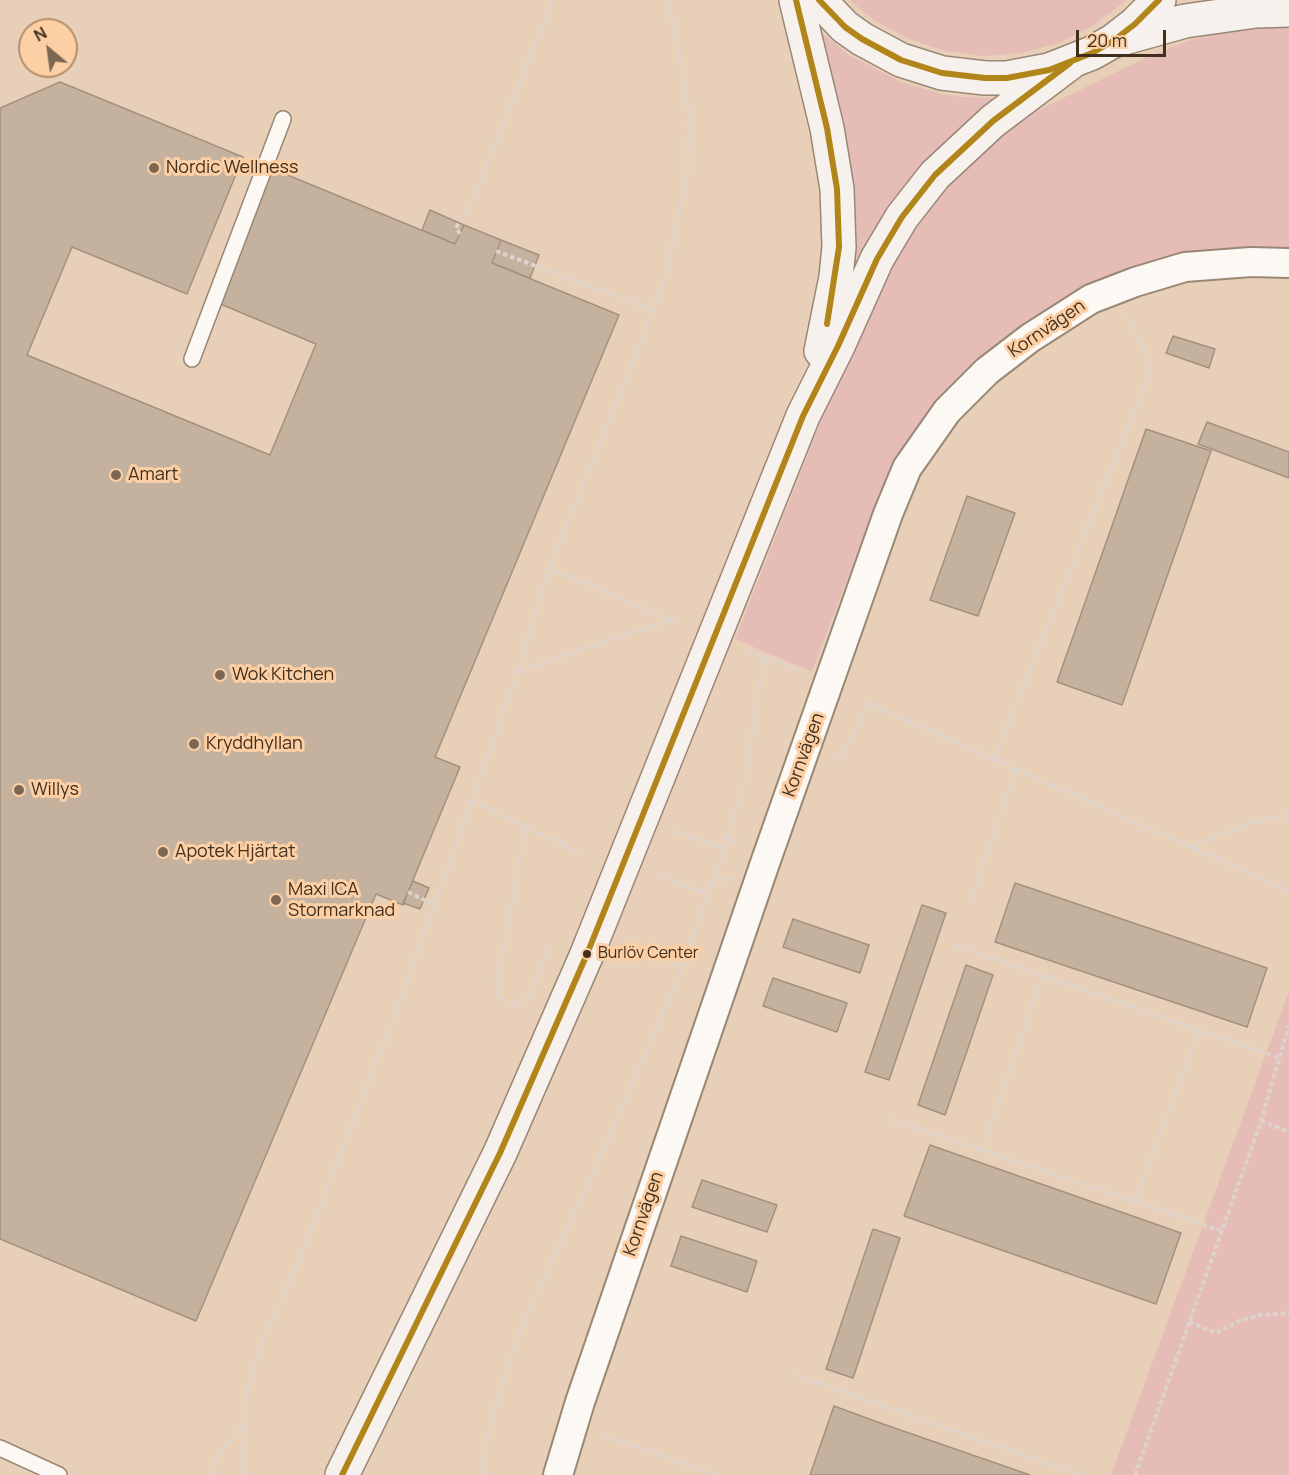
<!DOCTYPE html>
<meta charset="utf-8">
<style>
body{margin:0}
#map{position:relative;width:1289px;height:1475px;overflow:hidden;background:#e8d0b8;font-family:Manrope,sans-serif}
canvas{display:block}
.north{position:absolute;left:18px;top:18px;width:60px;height:60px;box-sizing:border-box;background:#fccfa4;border:2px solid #b18f6e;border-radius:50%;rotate:331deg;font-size:16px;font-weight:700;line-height:24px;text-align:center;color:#412f1e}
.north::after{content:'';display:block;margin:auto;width:21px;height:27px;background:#7b6754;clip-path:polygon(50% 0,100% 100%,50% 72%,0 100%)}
.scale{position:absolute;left:1076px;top:30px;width:90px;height:27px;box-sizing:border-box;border:3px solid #412f1e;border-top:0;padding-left:8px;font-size:18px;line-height:21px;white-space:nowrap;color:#412f1e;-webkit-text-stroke:4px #fccfa4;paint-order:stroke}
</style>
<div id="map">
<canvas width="1289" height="1475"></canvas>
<div class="north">N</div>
<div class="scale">20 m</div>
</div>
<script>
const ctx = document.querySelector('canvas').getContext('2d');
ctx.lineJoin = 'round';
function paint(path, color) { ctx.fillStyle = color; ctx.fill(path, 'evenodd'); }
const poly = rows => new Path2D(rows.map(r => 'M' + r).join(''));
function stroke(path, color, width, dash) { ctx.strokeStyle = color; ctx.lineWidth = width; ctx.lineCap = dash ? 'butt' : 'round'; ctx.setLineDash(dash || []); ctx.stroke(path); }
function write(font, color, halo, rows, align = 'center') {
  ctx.font = font + ' Manrope,sans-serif'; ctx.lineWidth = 6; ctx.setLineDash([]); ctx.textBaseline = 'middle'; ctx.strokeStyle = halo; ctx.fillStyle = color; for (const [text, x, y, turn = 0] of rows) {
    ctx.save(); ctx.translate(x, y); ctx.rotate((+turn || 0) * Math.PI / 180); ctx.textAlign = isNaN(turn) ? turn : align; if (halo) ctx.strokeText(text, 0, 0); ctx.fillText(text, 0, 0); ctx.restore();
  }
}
paint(poly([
 [849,0,1127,0,1093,26,1059,43,1022,53,983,56,945,51,909,39,875,21],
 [810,23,849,55,901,82,942,94,962,97,1001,98,849,298],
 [1269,27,1289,27,1289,247,1217,252,1078,293,904,448,875,506,812,672,735,639,867,304,896,245,980,147,1031,114,1143,59,1184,42,1225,31],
 [1289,991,1289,1475,1111,1475]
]), '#e6bcb7');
const building = poly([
 [60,82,243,157,187,294,72,247,27,355,270,455,316,344,218,303,273,169,455,244,464,225,501,240,492,263,619,315,435,757,460,767,408,892,403,905,376,894,196,1321,0,1239,0,108,60,82],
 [430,210,464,225,455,244,422,230,430,210],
 [501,240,539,255,530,278,492,263,501,240],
 [1173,336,1215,349,1209,368,1166,353,1173,336],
 [1207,422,1289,452,1289,478,1198,444,1207,422],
 [1146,429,1211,451,1122,705,1057,682,1146,429],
 [967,496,1015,513,978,616,930,600,967,496],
 [413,881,429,888,420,909,403,903,413,881],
 [1015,883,1267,968,1247,1027,995,942,1015,883],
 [922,905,946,913,889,1080,865,1072,922,905],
 [793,919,869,945,860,973,783,947,793,919],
 [966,965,993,975,945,1115,918,1105,966,965],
 [773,978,847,1003,837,1032,763,1006,773,978],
 [930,1145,1181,1233,1156,1304,904,1216,930,1145],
 [702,1180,777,1205,767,1232,692,1207,702,1180],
 [873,1229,900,1238,853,1378,826,1369,873,1229],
 [681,1236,757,1261,747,1292,671,1266,681,1236],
 [834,1406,883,1424,1030,1475,810,1475,834,1406]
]);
paint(building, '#c4b29f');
stroke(building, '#a3917e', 1.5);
const lane = poly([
 [192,359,283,119],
 [0,1448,59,1475]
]);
const street = poly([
 [558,1475,580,1402,765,863,888,514,907,468,947,411,987,371,1030,338,1091,299,1135,282,1185,267,1251,262,1289,263]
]);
const secondary = poly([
 [796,0,827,128,837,189,839,247,836,277,821,351],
 [819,0,845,27,862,39,901,60,942,73,985,78,1007,78,1049,70,1092,53,1113,41,1135,24,1159,0],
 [1124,38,1185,21,1256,11,1289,10],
 [342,1475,500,1153,587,954,803,416,838,346,877,259,902,217,935,175,993,121,1070,63]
]);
stroke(lane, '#998775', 18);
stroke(street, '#998775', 32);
stroke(secondary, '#998775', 36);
stroke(poly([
 [460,234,456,228,473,199,553,0],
 [496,251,653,310],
 [549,568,681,624],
 [743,649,801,672],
 [518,672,628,633,673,620],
 [866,702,1289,891],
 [994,759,1149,375,1144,348,1126,315],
 [834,761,850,743,868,703],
 [472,801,525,826,505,942,496,980,498,993,506,1004,515,1005,529,997,550,945],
 [525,826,581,853],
 [674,831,724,849],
 [727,838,741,842],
 [1190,847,1249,823,1289,815],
 [657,875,708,894],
 [712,884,730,877],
 [408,892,435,905],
 [971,900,1016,769],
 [955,945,1279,1058],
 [890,1119,1222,1231],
 [1261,1121,1289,1132],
 [982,1150,1043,975],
 [1135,1201,1199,1030],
 [1189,1322,1216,1333,1239,1321,1261,1315,1289,1313],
 [795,1375,1080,1475],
 [599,1434,718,1475],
 [210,1475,218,1455,245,1423],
 [241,1475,244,1447,246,1397,260,1347,301,1255,397,1009,518,672,549,568,639,348,667,270,688,169,689,115,678,46,667,0],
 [481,1475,488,1434,506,1371,525,1319,593,1173,676,984,724,849,745,780,764,657],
 [1135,1475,1261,1121,1289,1025]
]), '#dcd4cc', 4, [4.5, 3]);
stroke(lane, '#fcf8f4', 15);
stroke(street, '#fcf8f4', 28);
stroke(secondary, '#f6f1ec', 33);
stroke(poly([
 [796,0,827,128,837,189,839,247,827,324],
 [819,0,845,27,862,39,901,60,942,73,985,78,1007,78,1049,70,1092,53,1113,41,1135,24,1159,0],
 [342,1475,500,1153,587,954,803,416,838,346,877,259,902,217,935,175,993,121,1070,63]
]), '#b18519', 6);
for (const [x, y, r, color] of [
 [154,168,6,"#7b6754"],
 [116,475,6,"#7b6754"],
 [220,675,6,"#7b6754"],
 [194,744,6,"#7b6754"],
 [19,790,6,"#7b6754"],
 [163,852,6,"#7b6754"],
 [276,900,6,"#7b6754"],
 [587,954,5,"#412f1e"]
]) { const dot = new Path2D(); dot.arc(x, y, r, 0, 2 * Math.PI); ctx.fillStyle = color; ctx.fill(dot); stroke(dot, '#fccfa4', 2); }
write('16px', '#412f1e', '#fccfa4', [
 ["Burlöv Center",598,954]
], 'left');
write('18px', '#412f1e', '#fccfa4', [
 ["Nordic Wellness",166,168],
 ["Amart",128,475],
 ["Wok Kitchen",232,675],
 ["Kryddhyllan",206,744],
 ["Willys",31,790],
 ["Apotek Hjärtat",175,852],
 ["Maxi ICA",288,890],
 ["Stormarknad",288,911]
], 'left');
write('18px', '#412f1e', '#fccfa4', [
 ["Kornvägen",1047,329,-34],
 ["Kornvägen",804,755,-70],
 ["Kornvägen",644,1214,-71]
]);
</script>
